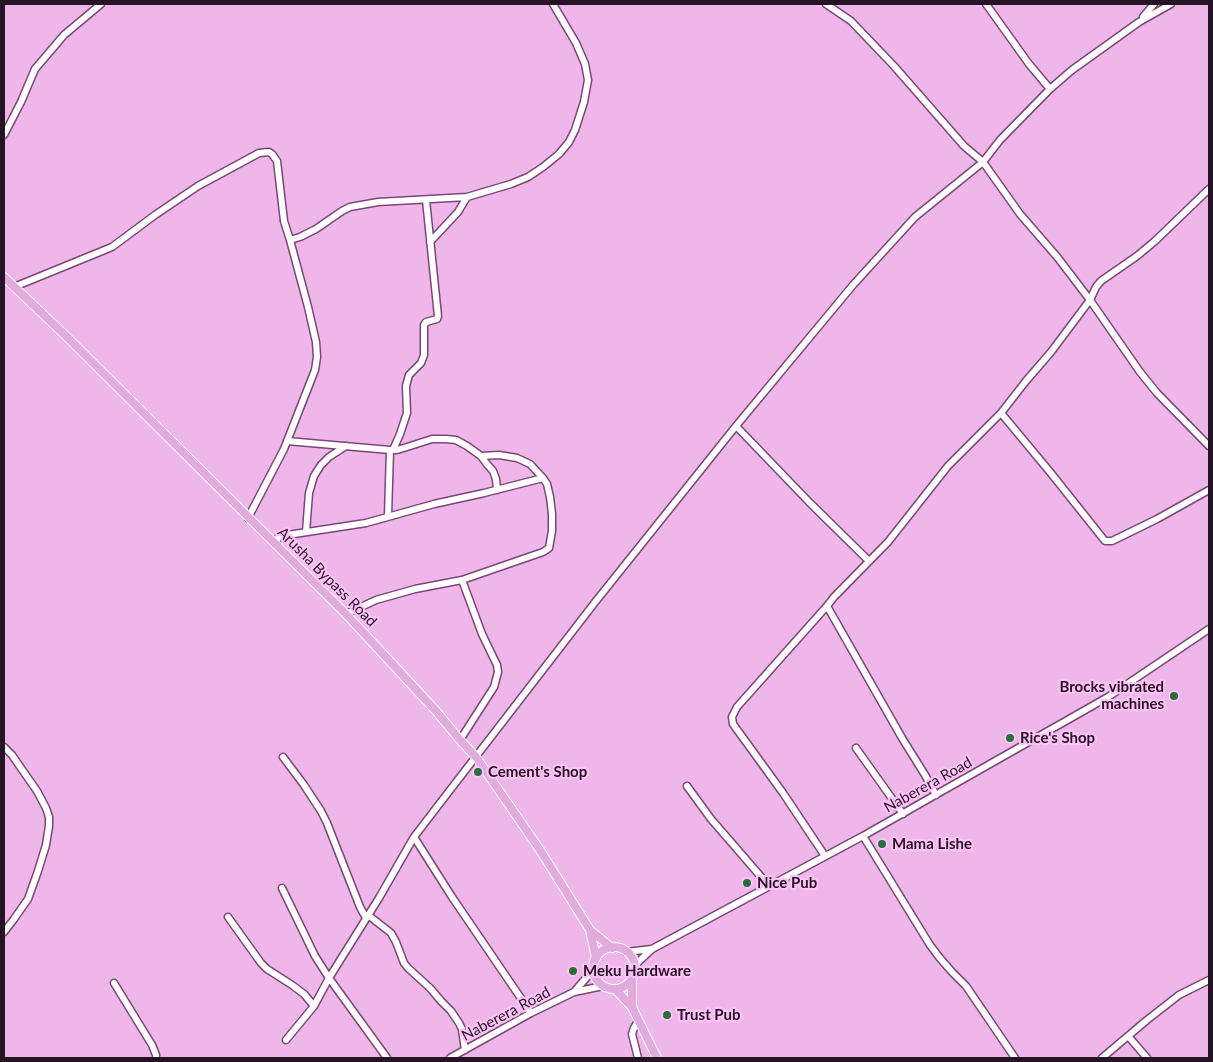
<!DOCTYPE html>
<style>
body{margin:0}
#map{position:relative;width:1213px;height:1062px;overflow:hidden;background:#efb6ea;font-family:Lato,sans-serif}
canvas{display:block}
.frame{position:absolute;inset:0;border:5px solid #271326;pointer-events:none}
</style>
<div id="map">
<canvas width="1213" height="1062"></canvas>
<div class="frame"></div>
</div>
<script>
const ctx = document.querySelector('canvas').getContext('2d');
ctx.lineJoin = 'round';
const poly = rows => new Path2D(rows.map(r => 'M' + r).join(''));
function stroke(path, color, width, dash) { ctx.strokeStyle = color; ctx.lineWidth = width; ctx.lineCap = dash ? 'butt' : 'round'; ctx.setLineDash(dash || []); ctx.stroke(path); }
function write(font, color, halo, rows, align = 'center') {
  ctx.font = font + ' Lato,sans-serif'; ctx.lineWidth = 4.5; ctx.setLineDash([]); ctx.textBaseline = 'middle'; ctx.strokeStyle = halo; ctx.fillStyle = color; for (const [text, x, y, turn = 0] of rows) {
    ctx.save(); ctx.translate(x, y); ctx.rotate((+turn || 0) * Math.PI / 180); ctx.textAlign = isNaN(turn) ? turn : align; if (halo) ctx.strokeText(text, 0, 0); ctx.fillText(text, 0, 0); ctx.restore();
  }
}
const minor = poly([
 [826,4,851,21,894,66,964,146,983,162,1020,214,1058,258,1090,300,1140,372,1157,393,1209,446],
 [986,4,1029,64,1050,89],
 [1143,17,1154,4],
 [4,135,21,102,35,69,64,35,101,4],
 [430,242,458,212,467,197],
 [14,287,112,247,155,215,198,186,259,153,269,152,272,154,277,161,284,221,290,240,300,237,316,229,342,211,350,207,378,202,467,197,511,184,528,177,543,167,559,154,569,142,575,130,584,102,588,80,585,64,576,43,553,4],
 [1001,413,1050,472,1105,541,1112,541,1157,519,1209,490],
 [736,426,810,503,869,561],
 [287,441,390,450,397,450,407,447,432,439,446,439,456,440,467,446,481,456,486,463,493,471,496,479,497,490],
 [393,450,400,434,407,413,406,386,409,375,421,363,424,355,424,325,426,322,437,319,438,316,426,200],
 [388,516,390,450],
 [248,518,284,449,315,370,317,357,316,342,308,307,290,240],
 [306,532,309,493,314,476,321,465,329,457,346,446],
 [273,542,281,536,366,523,434,504,484,493,543,478],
 [827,606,902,738,925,775,936,795],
 [346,614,376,600,415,589,462,580,543,552,549,548,552,531,552,514,550,497,547,484,543,478,530,464,517,458,499,455,481,456],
 [460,740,494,687,498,672,497,665,482,634,462,580],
 [4,747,12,755,23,771,37,791,46,808,49,817,49,826,46,845,38,871,28,899,14,919,4,932],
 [856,748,903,814],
 [283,757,304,785,321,811,327,823,360,907,366,918],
 [687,786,711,819,769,886],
 [863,836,930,945,939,957,952,972,966,986,1015,1058],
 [414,837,452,897,531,1013],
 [825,856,783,793,733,724,732,717,737,707,827,606,834,597,888,542,948,466,1001,413,1026,381,1051,352,1090,300,1096,287,1101,281,1137,256,1155,241,1209,189],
 [282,888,315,956,329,978,387,1058],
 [368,915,391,933,396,942,404,963,408,968,430,988,441,1001,451,1011,459,1023,462,1029,465,1050],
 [228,917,261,963,267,969,292,985,304,994,314,1006],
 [626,952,652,949],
 [634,966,652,949,863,836,1108,697,1209,629],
 [114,983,152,1045,156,1055,156,1058],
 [574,992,593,970],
 [1128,1036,1147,1058],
 [286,1040,314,1006,329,978,379,898,414,837,447,794,596,601,736,426,853,285,915,217,983,162,1000,140,1050,89,1072,70,1139,22,1171,4],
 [450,1058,531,1013,574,992,603,986],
 [638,1058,632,1034,634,1028,638,1021],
 [1102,1058,1147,1020,1179,995,1209,980]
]);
const major = poly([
 [4,277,66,336,346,614,436,711,460,740,476,757,540,850,590,930,612,948],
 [590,930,596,958],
 '593 968a21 21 0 1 1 42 0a21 21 0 1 1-42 0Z',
 [632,978,632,1007],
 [615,989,632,1007,657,1058]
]);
stroke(minor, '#7a4876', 9);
stroke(major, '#fff', 10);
stroke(minor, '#fff', 6);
stroke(major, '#e2abde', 8);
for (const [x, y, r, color] of [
 [1174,696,5,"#286f3c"],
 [1010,738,5,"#286f3c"],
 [478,772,5,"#286f3c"],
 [882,844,5,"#286f3c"],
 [747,883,5,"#286f3c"],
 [573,971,5,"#286f3c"],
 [667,1015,5,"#286f3c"]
]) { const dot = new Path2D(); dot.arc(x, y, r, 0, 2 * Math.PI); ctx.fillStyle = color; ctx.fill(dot); stroke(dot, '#fdc3f7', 2); }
write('15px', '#271326', '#fdc3f7', [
 ["Arusha Bypass Road",327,577,45],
 ["Naberera Road",928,785,-29],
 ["Naberera Road",506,1014,-28]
]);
write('bold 15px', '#271326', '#fdc3f7', [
 ["Brocks vibrated",1164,687,"right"],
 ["machines",1164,704,"right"],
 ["Rice's Shop",1020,738],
 ["Cement's Shop",488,772],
 ["Mama Lishe",892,844],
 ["Nice Pub",757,883],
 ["Meku Hardware",583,971],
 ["Trust Pub",677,1015]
], 'left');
</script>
